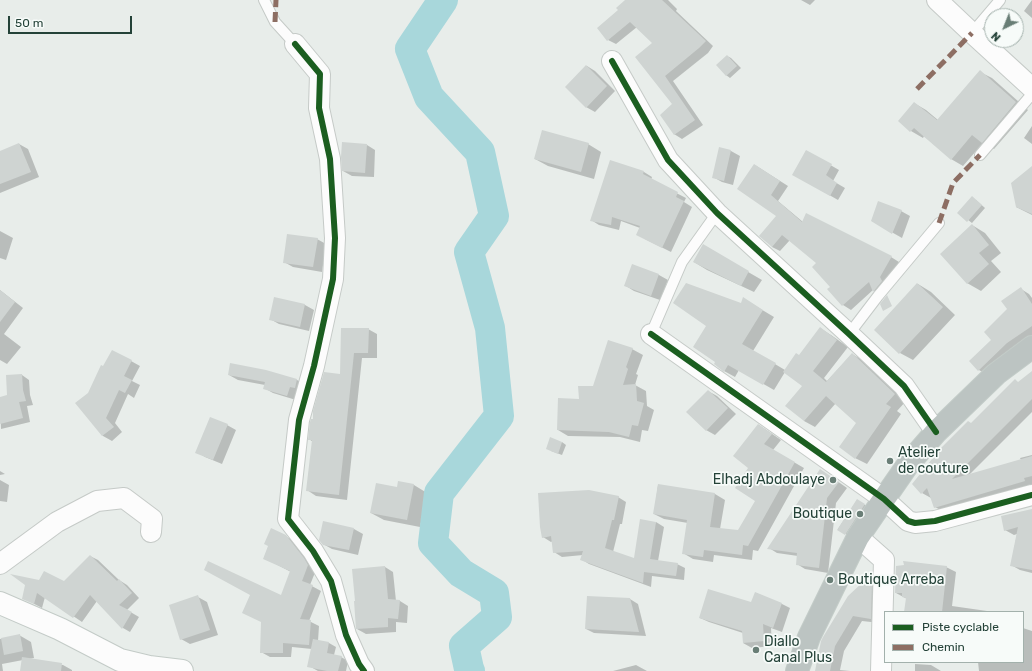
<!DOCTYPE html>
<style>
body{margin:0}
#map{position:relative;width:1032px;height:671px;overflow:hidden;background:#e8edea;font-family:Rubik,sans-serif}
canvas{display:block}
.legend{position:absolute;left:884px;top:611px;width:140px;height:52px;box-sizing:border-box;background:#f7fbf9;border:1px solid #a3b1ac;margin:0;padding:5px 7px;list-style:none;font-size:12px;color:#244238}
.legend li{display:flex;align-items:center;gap:8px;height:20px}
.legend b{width:20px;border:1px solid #a3b1ac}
.north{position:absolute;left:984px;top:8px;width:40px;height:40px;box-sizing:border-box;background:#f7fbf9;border:1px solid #a3b1ac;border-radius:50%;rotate:223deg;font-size:11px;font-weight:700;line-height:16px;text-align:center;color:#244238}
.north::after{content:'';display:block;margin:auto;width:14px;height:18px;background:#697e76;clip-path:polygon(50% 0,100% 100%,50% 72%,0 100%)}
.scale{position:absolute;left:8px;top:16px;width:124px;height:18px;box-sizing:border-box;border:2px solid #244238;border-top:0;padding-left:5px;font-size:12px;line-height:14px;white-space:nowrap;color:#244238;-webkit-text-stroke:3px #f7fbf9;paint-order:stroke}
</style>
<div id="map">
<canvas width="1032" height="671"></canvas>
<ul class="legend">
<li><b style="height:5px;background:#1b5e20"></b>Piste cyclable</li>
<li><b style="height:5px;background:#8d6e63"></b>Chemin</li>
</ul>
<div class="north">N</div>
<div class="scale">50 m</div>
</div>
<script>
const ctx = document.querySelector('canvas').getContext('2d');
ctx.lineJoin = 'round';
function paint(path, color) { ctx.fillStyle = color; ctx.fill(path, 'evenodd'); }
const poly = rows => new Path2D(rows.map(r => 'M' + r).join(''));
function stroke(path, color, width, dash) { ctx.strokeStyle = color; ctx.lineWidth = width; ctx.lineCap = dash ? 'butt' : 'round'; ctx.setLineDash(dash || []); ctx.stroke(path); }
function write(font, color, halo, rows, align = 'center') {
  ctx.font = font + ' Rubik,sans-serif'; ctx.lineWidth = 3.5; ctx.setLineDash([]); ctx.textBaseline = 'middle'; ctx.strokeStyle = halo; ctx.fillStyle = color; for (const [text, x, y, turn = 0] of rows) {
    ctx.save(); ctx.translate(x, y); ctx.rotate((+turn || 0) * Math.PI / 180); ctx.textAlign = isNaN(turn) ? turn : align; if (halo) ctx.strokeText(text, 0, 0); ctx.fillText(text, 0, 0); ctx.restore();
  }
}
paint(poly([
 [626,0,668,0,677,9,676,11,713,46,708,53,673,81,703,125,682,139,674,134,674,104,654,43,637,27,616,44,608,40,619,10],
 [801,0,815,0,810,5],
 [1032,0,1032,18,1024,11],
 [727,56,731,58,741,68,730,78,726,75],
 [587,66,595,71,615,91,595,112,586,107],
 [980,72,992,78,1028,110,994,149,983,143,963,166,951,159,924,136,923,138,911,131,914,103,926,110,938,120],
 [1032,126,1032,144,1024,138],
 [19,144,28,149,39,177,0,193,0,152],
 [588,144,601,152,594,179,548,166,535,159],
 [367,145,375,150,374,177,352,176,343,171],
 [720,148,731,151,740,156,733,185,722,182,713,177],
 [806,151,839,170,833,181,845,188,838,200,794,175],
 [611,161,644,172,652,177,651,180,686,198,684,202,692,207,671,252,645,239,640,228,621,221,619,230,599,225,591,220],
 [755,165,788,186,778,201,803,222,891,257,899,262,888,282,882,295,873,290,851,310,843,305,829,289,831,287,817,263,790,240,780,251,772,247,777,215],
 [1032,167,1032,215,1016,207],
 [976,200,985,208,972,223,959,213],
 [901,211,910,216,902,238,872,221],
 [972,225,985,233,1001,253,991,261,1001,272,981,291,967,283],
 [0,231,13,238,6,260,0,258],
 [317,239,326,244,322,272,293,267,284,262],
 [703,246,762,280,754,292,707,270,694,262],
 [633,265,659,275,668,280,660,300,634,291,626,286],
 [918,284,931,292,955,315,913,360,900,353],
 [1021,289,1029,294,1032,298,1032,337,987,375,979,370,970,361,993,340,1008,309],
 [0,290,23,308,4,334,21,347,7,364,0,360],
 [275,298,305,305,314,310,309,331,279,324,270,319],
 [741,304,754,305,774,317,753,351,785,370,799,356,820,328,831,335,848,347,824,378,827,381,852,354,864,361,906,401,897,411,901,414,867,464,855,458,857,423,836,403,815,427,804,421,804,386,785,372,774,390,739,370,735,377,724,371],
 [342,329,368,329,377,334,377,358,362,358,347,500,316,496,307,490,313,442,309,439,314,420,341,375],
 [632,349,643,355,636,374,638,375,635,385,646,391,647,406,654,410,648,431,642,430,640,442,620,437,568,436,558,430,580,400],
 [131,361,140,366,132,381,140,385,134,398,128,394,115,423,122,432,112,441,103,436,76,403],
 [1032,373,1032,412,969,475,1021,460,1020,458,1032,455,1032,486,944,512,935,507,931,498,922,493,972,424,1019,383],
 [22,375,29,380,30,395,33,405,27,406,30,422,1,429,0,398,8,396],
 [229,375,297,380,306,385,296,400,273,393,264,388,265,385,238,380],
 [708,391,717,396,736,414,715,435,706,430],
 [227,425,236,430,222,464,205,457,197,452],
 [759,425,781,440,773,450,804,468,758,551,753,550,752,560,714,555,713,562,693,559,683,553,688,523,664,519,654,514,658,485,715,494,725,500,720,529,738,531,757,501,749,468],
 [562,442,566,445,562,455,551,451],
 [0,471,5,474,0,475],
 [830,476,847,488,836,503,828,573,805,569,797,564,798,556,777,553,769,548],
 [0,480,9,485,7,502,0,501],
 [414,485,427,493,420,527,384,520,371,513,397,488],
 [618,497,626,502,622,524,620,524,613,552,634,560,656,522,664,527,658,561,677,564,685,568,684,580,652,576,651,587,589,564,581,559,583,555,562,557,554,552,553,541,551,542,543,537],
 [857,500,873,510,854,539,838,529],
 [1032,510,1032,573,1020,570,1011,565,1017,534,1014,535,1005,530],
 [354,529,363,534,358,555,332,549,323,544],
 [285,536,295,541,316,570,310,585,321,591,309,621,319,626,318,641,329,643,336,647,334,655,341,657,348,661,346,671,318,671,309,666,312,649,292,647,291,657,270,657,261,652,291,572,264,558],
 [90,556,98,560,119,580,127,585,139,598,127,610,139,617,130,632,123,628,97,601,82,622,45,597,42,608,23,598,40,581,65,582],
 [385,567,393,572,396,601,400,601,408,606,407,623,396,622,396,632,366,634,357,629],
 [946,567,956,572,952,606,994,612,905,612,907,599,896,593],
 [872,583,880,589,880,623,862,621,844,651,840,670,850,671,816,671],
 [756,593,782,604,790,608,782,632,771,628,772,646,752,648,743,643,743,633,709,622,700,618,752,603],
 [198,597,207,602,218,635,190,644,181,639],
 [630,599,638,604,646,636,594,633,586,629],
 [1023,628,1032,631,1032,671,979,671,978,662,1023,662],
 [19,635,31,642,34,658,29,659,63,665,72,670,72,671,21,671,23,660,2,664,3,671,0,671,0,639],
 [915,664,931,665,941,671,915,671],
 [636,665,647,671,613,671]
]), '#0003');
stroke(poly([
 [443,0,410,49,429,97,480,152,494,216,469,252,490,328,499,416,439,493,433,543,461,573,494,593,497,617,464,646,469,669,470,671]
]), '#a8d7db', 30);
paint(poly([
 [625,0,662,0,706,41,699,48,665,76,695,120,674,135,660,115,673,103,672,104,635,57,652,43,630,22,607,41,597,28,618,10,616,8],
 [727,55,737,66,726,76,716,65],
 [586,65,607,86,586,108,565,87],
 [980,70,1016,102,982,143,972,135,951,160,914,128,910,132,898,121,914,102,937,120],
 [542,130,589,143,581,172,534,159],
 [342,142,367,144,365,173,342,171,341,157],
 [19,143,31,172,0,184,0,151],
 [719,147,731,150,724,181,712,178],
 [806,150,832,164,826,175,837,183,830,196,792,175],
 [610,160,644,171,643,174,678,192,676,197,684,201,662,248,636,235,640,226,612,217,611,225,590,221],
 [754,164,780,181,771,195,802,222,806,213,892,256,880,277,882,281,873,292,869,282,842,306,827,289,830,287,812,267,816,263,782,235,772,247,759,236,776,216,737,189],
 [1032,166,1032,214,1016,207,1011,183],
 [972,196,982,205,967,222,957,213],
 [878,201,902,210,892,234,871,221],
 [972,224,989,245,979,253,989,264,967,284,940,254],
 [287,234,318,238,313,267,283,263],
 [703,244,749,271,741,286,693,262],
 [632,264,659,274,651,296,624,286],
 [686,283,741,303,743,297,763,310,742,344,776,363,763,385,728,365,724,372,714,364,715,362,693,347,706,326,673,303],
 [917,283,943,307,899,354,874,330],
 [1021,287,1032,304,1032,326,1007,343,978,371,969,361,991,340,984,332,1007,309,1001,301],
 [0,290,15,302,0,322],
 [887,295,892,306,883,311,880,304],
 [274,297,305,304,300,327,269,320],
 [820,327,837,340,813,371,826,382,852,353,895,394,886,404,891,407,855,459,839,447,856,423,826,396,804,421,785,406,802,386,783,372,796,353,799,355],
 [341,328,369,328,368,353,354,353,339,495,306,491,312,440,308,440,310,422,311,419,313,419,313,411,324,372,340,374],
 [608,340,633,348,626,367,628,369,623,385,636,384,637,401,644,403,638,426,632,425,629,437,609,432,557,430,558,398,579,399,578,386,593,386],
 [112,350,132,360,124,376,132,380,125,393,119,390,106,418,114,427,102,436,75,403,88,393,101,365,103,366],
 [230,363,266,370,297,379,295,388,290,387,287,396,263,389,265,382,228,375],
 [1032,371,1032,399,952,479,1032,456,1032,476,1024,478,1025,481,934,508,927,488,921,494,912,484,940,449,968,421,971,423,1015,379,1018,382],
 [22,374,23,390,26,401,19,402,23,418,0,424,0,397,7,395,6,375],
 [708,390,728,408,706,431,686,412],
 [210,417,228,424,213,460,195,453],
 [758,424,772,434,764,444,795,462,748,546,743,545,742,555,704,550,703,557,682,554,687,520,653,514,658,484,715,493,710,527,738,530,755,501,735,488,748,468,733,456],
 [550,437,562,442,558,454,546,449],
 [820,469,839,482,827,498,819,568,796,565,797,553,767,549],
 [398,481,414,484,407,520,370,513,376,483,397,487],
 [589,490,619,496,614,520,612,520,605,548,634,558,640,519,656,522,650,559,678,563,676,576,644,572,643,583,580,560,583,551,553,553,551,536,542,538,540,527,538,493],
 [857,499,865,504,845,535,837,530],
 [1032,509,1032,570,1010,566,1018,527,1004,531,1001,516],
 [323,521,354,528,349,550,323,545,319,540],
 [271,528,286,535,304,558,308,565,302,581,313,585,300,619,311,620,309,645,283,643,283,653,260,653,261,622,242,613,250,595,204,570,208,561,281,595,290,571,263,559,268,546,264,544],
 [90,555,117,581,119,579,132,593,119,605,132,612,122,629,90,595,73,618,37,593,34,604,22,599,25,585,10,574,39,580,44,571,64,581],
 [903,561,947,566,942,612,904,612,906,598,902,597,902,593,895,593,896,566,904,565],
 [385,566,388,599,400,600,398,619,388,618,388,627,356,629,354,601,355,601,352,569],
 [863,582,872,583,871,619,853,616,835,646,830,671,815,671,821,641,823,637,848,596],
 [708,589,751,602,755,592,782,603,773,628,763,624,764,641,743,643,742,631,699,618],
 [198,595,210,630,180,640,169,605],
 [587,596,630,598,639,632,585,629],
 [20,634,23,651,4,655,1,638],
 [313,639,329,642,327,653,342,656,338,671,327,671,307,667],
 [22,657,62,663,61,671,20,671]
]), '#cfd4d2');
const lane = poly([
 [264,0,275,22,295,44],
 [972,33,1000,0],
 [980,155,1032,94],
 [651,334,682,262,717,213],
 [849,334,878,296,939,223]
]);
const street = poly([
 [937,0,972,33,1032,88],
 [295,44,320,74,319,108,330,159,335,238,333,279,314,366,299,420,288,519,313,551,331,581,346,635,359,664,364,671],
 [612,61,668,160,717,213,849,334,904,386,936,432],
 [651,334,884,499,908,521,915,523,935,521,1032,495],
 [858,537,884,560,881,671],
 [0,564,57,522,97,501,124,498,152,519,151,532]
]);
const secondary = poly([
 [0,603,60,629,120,660,149,667,182,671]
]);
const highway = poly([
 [797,671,809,637,858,537,884,499,909,463,936,432,996,374,1032,347]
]);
stroke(lane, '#c5cac7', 12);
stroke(street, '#c5cac7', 22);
stroke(secondary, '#c3cbc7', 24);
stroke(highway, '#c3ccc8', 24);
stroke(lane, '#fcfcfc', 10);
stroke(street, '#fcfcfc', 20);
stroke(secondary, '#fcfcfc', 22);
stroke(highway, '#bcc4c2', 22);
stroke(poly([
 [275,22,276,0],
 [917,89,972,33],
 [939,223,953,183,980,155]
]), '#8d6e63', 5, [10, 5]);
stroke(poly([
 [295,44,320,74,319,108,330,159,335,238,333,279,314,366,299,420,288,519,313,551,331,581,346,635,359,664,364,671],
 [612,61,668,160,717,213,849,334,904,386,936,432],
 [651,334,884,499,908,521,915,523,935,521,1032,495]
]), '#1b5e20', 6);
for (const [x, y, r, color] of [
 [890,461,4,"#697e76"],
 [833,480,4,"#697e76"],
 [860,514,4,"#697e76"],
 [830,580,4,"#697e76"],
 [756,650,4,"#697e76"]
]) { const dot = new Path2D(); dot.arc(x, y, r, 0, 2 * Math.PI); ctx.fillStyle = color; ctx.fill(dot); stroke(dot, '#f7fbf9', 1.5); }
write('14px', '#244238', '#f7fbf9', [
 ["Atelier",898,453],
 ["de couture",898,469],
 ["Elhadj Abdoulaye",825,480,"right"],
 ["Boutique",852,514,"right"],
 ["Boutique Arreba",838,580],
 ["Diallo",764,642],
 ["Canal Plus",764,658]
], 'left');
</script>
